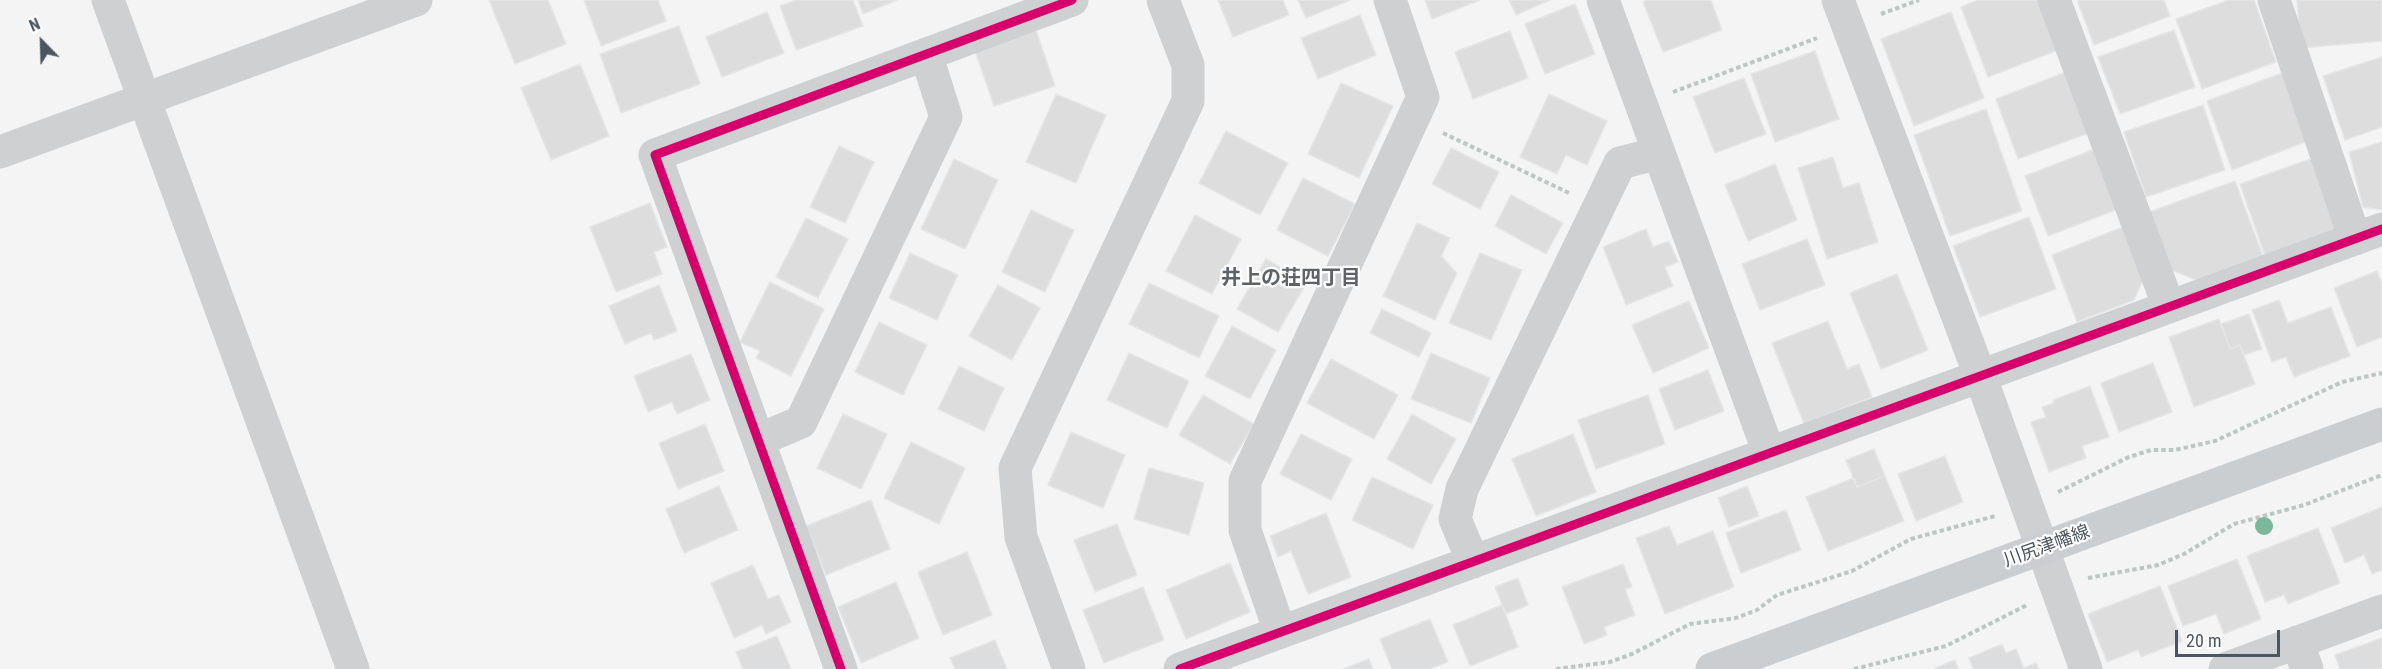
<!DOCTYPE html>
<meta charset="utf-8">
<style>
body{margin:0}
#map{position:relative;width:2382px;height:669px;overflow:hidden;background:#f4f4f4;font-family:"Roboto Condensed",sans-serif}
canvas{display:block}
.north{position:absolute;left:12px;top:12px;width:60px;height:60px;-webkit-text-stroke:4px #fff;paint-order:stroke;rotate:337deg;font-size:16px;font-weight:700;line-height:24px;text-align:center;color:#4a5661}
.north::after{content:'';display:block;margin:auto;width:21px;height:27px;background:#4a5661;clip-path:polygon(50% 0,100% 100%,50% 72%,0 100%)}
.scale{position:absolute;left:2175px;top:630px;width:105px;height:27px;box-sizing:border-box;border:3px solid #4a5661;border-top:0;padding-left:8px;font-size:18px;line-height:21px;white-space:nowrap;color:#4a5661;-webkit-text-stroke:4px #fff;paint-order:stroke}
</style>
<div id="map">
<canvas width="2382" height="669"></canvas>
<div class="north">N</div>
<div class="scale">20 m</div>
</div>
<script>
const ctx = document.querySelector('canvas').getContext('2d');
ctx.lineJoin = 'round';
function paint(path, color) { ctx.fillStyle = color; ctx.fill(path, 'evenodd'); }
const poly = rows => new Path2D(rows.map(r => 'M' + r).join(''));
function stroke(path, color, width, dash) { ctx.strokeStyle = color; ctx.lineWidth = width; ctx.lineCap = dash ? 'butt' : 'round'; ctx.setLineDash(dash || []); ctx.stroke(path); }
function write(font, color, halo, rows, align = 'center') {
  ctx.font = font + ' "Roboto Condensed","Noto Sans JP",sans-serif'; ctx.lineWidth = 4.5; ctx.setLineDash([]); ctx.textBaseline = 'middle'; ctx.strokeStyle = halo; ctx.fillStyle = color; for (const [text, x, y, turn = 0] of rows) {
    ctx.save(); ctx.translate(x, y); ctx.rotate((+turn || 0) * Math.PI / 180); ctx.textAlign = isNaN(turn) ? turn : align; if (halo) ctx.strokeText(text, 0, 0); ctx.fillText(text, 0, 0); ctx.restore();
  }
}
const building = poly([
 [489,0,548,0,566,44,515,64,489,0],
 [584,0,658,0,666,21,601,46,584,0],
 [796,0,853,0,863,26,796,50,780,6,796,0],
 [858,0,897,0,863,14,858,0],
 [1218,0,1283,0,1289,15,1233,37,1218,0],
 [1298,0,1350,0,1306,18,1298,0],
 [1425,0,1480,0,1432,19,1425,0],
 [1509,0,1550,0,1516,15,1509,0],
 [1647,0,1711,0,1722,30,1663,52,1643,2,1647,0],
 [1978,0,2039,0,2058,50,1988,77,1961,7,1978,0],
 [2077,0,2164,0,2170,16,2094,45,2077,0],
 [2229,0,2254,0,2276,62,2202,89,2176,19,2229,0],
 [2297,0,2382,0,2382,41,2301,48,2297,0],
 [1575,4,1595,54,1545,74,1525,24,1575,4],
 [767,12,784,53,722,77,706,37,767,12],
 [1951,12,1984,98,1914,126,1881,39,1951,12],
 [1360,15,1376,55,1318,79,1301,38,1360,15],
 [1033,21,1055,86,994,106,972,42,1033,21],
 [679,26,700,84,621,113,600,54,679,26],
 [2174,30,2195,87,2120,114,2098,57,2174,30],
 [1510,31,1528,78,1473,99,1455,52,1510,31],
 [1815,51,1839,119,1775,142,1751,74,1815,51],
 [2382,57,2382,127,2345,140,2323,76,2382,57],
 [580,64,609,136,551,160,521,88,580,64],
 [2066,72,2089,133,2018,159,1996,99,2066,72],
 [2282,73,2308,141,2232,170,2207,101,2282,73],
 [1744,78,1766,134,1715,153,1693,97,1744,78],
 [1341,83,1393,106,1359,178,1308,154,1341,83],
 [1056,94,1106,115,1076,183,1026,162,1056,94],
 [1549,94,1607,121,1587,165,1566,155,1557,174,1520,157,1549,94],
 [2203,105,2225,170,2146,197,2124,132,2203,105],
 [1986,109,2022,211,1950,236,1914,135,1986,109],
 [1226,131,1288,163,1260,215,1199,183,1226,131],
 [2382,142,2382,210,2363,207,2349,152,2382,142],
 [839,146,874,162,845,223,810,207,839,146],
 [1451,148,1499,172,1480,209,1432,184,1451,148],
 [2095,149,2118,209,2048,236,2025,176,2095,149],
 [1833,157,1843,188,1859,183,1878,242,1827,259,1798,168,1833,157],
 [2313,158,2339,230,2265,256,2240,184,2313,158],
 [954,159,998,180,965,249,921,229,954,159],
 [1775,164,1797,220,1748,241,1725,185,1775,164],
 [1303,178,1355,204,1328,256,1277,230,1303,178],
 [2235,181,2265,262,2206,284,2169,269,2149,212,2235,181],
 [1511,195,1563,223,1546,254,1495,226,1511,195],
 [650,203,667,247,654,252,662,274,616,292,590,227,650,203],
 [1031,210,1074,230,1045,292,1002,272,1031,210],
 [1195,215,1241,239,1212,294,1166,271,1195,215],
 [2029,217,2056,289,1980,317,1953,246,2029,217],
 [806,218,848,239,818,298,776,277,806,218],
 [1417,223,1450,238,1441,256,1457,273,1435,320,1383,296,1417,223],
 [2123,227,2143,280,2134,300,2077,322,2052,255,2123,227],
 [1646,229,1653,247,1669,241,1678,262,1665,267,1673,286,1626,305,1603,247,1646,229],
 [1807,239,1825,285,1760,310,1742,264,1807,239],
 [910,253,958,275,937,320,889,298,910,253],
 [1480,253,1522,270,1491,340,1449,323,1480,253],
 [1266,259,1307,282,1278,332,1237,309,1266,259],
 [2377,271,2382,284,2382,337,2357,347,2334,288,2377,271],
 [1897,274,1928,350,1881,369,1850,293,1897,274],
 [770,282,824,309,791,376,756,358,760,351,740,342,770,282],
 [1149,283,1219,316,1199,358,1129,324,1149,283],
 [659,285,677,331,654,340,651,333,625,344,609,306,659,285],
 [998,285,1040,308,1012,360,969,336,998,285],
 [2279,300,2288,323,2331,307,2350,356,2294,377,2286,357,2272,362,2252,310,2279,300],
 [1689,301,1709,348,1653,373,1632,325,1689,301],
 [1382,309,1431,333,1419,357,1370,333,1382,309],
 [2249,314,2262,349,2244,355,2240,345,2230,349,2221,324,2249,314],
 [2219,319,2230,349,2240,345,2255,384,2194,407,2169,337,2219,319],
 [1828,321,1847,369,1859,364,1872,397,1804,424,1772,343,1828,321],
 [879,322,927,345,903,395,855,372,879,322],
 [1232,326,1276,350,1250,399,1205,376,1232,326],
 [1129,353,1189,381,1167,428,1107,400,1129,353],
 [1431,353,1490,378,1471,423,1411,399,1431,353],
 [691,354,710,400,677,414,672,402,648,412,634,376,691,354],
 [1331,359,1398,395,1374,439,1307,403,1331,359],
 [2153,363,2172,412,2119,432,2101,383,2153,363],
 [959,366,1004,388,984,431,938,409,959,366],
 [1708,370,1724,411,1675,430,1659,389,1708,370],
 [2090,386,2109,437,2082,446,2086,458,2049,472,2031,422,2046,417,2042,407,2054,403,2053,400,2090,386],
 [1203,395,1254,424,1230,464,1179,435,1203,395],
 [1648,395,1665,444,1596,469,1578,420,1648,395],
 [843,414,887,434,861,489,817,468,843,414],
 [1412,414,1456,439,1431,484,1387,459,1412,414],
 [705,424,724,471,678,489,659,443,705,424],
 [1071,432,1125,455,1103,508,1048,485,1071,432],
 [1301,434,1352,459,1331,500,1280,474,1301,434],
 [1573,434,1596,492,1536,516,1512,459,1573,434],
 [911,442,965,468,939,524,884,498,911,442],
 [1874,449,1885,476,1857,487,1846,460,1874,449],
 [1945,456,1963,502,1916,521,1898,474,1945,456],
 [1149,468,1204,483,1189,535,1134,519,1149,468],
 [1885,476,1904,521,1828,551,1806,497,1854,478,1857,487,1885,476],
 [1372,477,1433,505,1413,549,1352,520,1372,477],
 [719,486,738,530,684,553,666,509,719,486],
 [1747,486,1759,516,1729,527,1718,498,1747,486],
 [871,500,890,549,826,575,806,526,871,500],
 [2382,507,2382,570,2372,574,2364,555,2345,563,2331,528,2382,507],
 [1786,510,1801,550,1741,573,1726,533,1786,510],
 [1326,513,1351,577,1308,594,1291,551,1278,557,1270,536,1326,513],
 [1117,524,1137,575,1095,592,1074,540,1117,524],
 [1669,526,1677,545,1713,531,1734,587,1665,614,1636,538,1669,526],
 [2318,528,2340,583,2288,604,2284,595,2265,602,2247,556,2318,528],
 [967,552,992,615,943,635,918,572,967,552],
 [2237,559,2261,619,2224,634,2216,614,2183,626,2168,586,2237,559],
 [1230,563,1250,612,1186,639,1166,590,1230,563],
 [1623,564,1632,587,1625,589,1635,615,1604,627,1607,635,1584,644,1562,587,1623,564],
 [753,565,768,599,779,595,791,622,766,634,762,625,734,638,711,583,753,565],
 [1518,578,1528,605,1506,614,1495,587,1518,578],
 [896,582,919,638,861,663,838,607,896,582],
 [2160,586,2182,641,2141,657,2138,650,2107,662,2088,614,2160,586],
 [1143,587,1164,640,1104,663,1083,610,1143,587],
 [1502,605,1518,647,1470,666,1453,625,1502,605],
 [1430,619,1448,662,1430,669,1392,669,1380,639,1430,619],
 [777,636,791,669,743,669,736,652,777,636],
 [2382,638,2382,669,2340,669,2335,655,2382,638],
 [995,640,1007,669,955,669,950,658,995,640],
 [2002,644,2006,653,2016,649,2024,668,2036,663,2039,669,1973,669,1969,658,2002,644],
 [1369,659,1373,669,1343,669,1369,659],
 [1955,660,1958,669,1933,669,1955,660]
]);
paint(building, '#ddddde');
stroke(building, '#e5e6e7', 1.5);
stroke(poly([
 [1881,14,1919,0],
 [1673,92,1817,38],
 [1443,133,1569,193],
 [2058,492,2129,457,2151,450,2175,450,2215,441,2342,382,2382,373],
 [2088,578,2158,565,2184,554,2234,524,2304,505,2382,475],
 [1556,669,1610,662,1632,654,1690,624,1736,618,1757,610,1777,595,1852,571,1911,539,1995,516],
 [1854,669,1946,646,2027,605]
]), '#bcc7c4', 4, [4.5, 3]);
stroke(poly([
 [108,0,353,669],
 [1603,0,1769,453],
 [1838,0,1981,378,2086,669],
 [2054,0,2169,307],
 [2274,0,2355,239],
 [0,152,416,0],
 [759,440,801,422,946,117,926,54],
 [1473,562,1455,519,1462,489,1620,163,1659,153],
 [1280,632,1245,530,1245,481,1423,97,1390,0],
 [2297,642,2307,669],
 [841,669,655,155,1072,0],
 [1069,669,1021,537,1015,468,1188,101,1188,65,1163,0],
 [1180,669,2382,229],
 [2225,669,2382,611]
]), '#ced0d2', 33);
stroke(poly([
 [1712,669,2382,424]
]), '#caced1', 33);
stroke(poly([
 [841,669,655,155,1072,0],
 [1180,669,2382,229]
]), '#d6006c', 9);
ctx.fillStyle = '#7ab899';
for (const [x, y] of [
 [2264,526]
]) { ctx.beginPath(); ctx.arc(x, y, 9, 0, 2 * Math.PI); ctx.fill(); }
write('18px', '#4a5661', '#fff', [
 ["川尻津幡線",2047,547,-20]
]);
write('bold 20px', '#5f6368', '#fff', [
 ["井上の荘四丁目",1291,279]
]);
</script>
